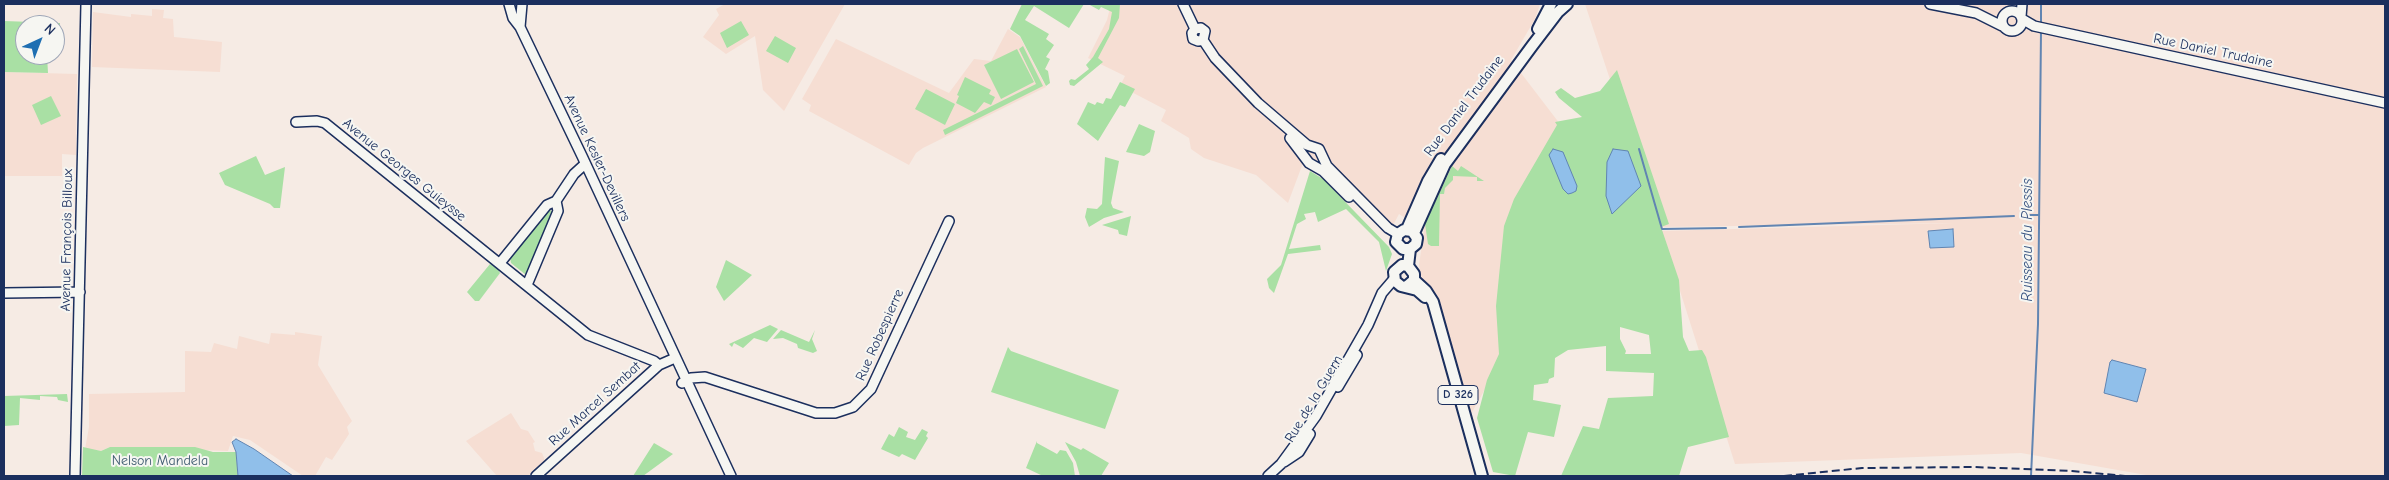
<!DOCTYPE html>
<meta charset="utf-8">
<style>
body{margin:0}
#map{position:relative;width:2389px;height:480px;overflow:hidden;background:#f6ebe4;font-family:"Comic Neue",sans-serif}
canvas{display:block}
.frame{position:absolute;inset:0;border:5px solid #1b2f5e;pointer-events:none}
.north{position:absolute;left:15px;top:15px;width:50px;height:50px;box-sizing:border-box;background:#f6f6f2;border:1px solid #9ea6b7;border-radius:50%;rotate:43deg;font-size:14px;font-weight:700;line-height:20px;text-align:center;color:#1b2f5e}
.north::after{content:'';display:block;margin:auto;width:18px;height:22px;background:#1f6fb2;clip-path:polygon(50% 0,100% 100%,50% 72%,0 100%)}
</style>
<div id="map">
<canvas width="2389" height="480"></canvas>
<div class="frame"></div>
<div class="north">N</div>
</div>
<script>
const ctx = document.querySelector('canvas').getContext('2d');
ctx.lineJoin = 'round';
function paint(path, color) { ctx.fillStyle = color; ctx.fill(path, 'evenodd'); }
const poly = rows => new Path2D(rows.map(r => 'M' + r).join(''));
function stroke(path, color, width, dash) { ctx.strokeStyle = color; ctx.lineWidth = width; ctx.lineCap = dash ? 'butt' : 'round'; ctx.setLineDash(dash || []); ctx.stroke(path); }
function write(font, color, halo, rows, align = 'center') {
  ctx.font = font + ' "Comic Neue",sans-serif'; ctx.lineWidth = 4; ctx.setLineDash([]); ctx.textBaseline = 'middle'; ctx.strokeStyle = halo; ctx.fillStyle = color; for (const [text, x, y, turn = 0] of rows) {
    ctx.save(); ctx.translate(x, y); ctx.rotate((+turn || 0) * Math.PI / 180); ctx.textAlign = isNaN(turn) ? turn : align; if (halo) ctx.strokeText(text, 0, 0); ctx.fillText(text, 0, 0); ctx.restore();
  }
}
paint(poly([
 [725,4,845,4,784,111,763,90,755,36,726,54,703,37,719,15,716,9],
 [1111,4,1540,4,1535,19,1511,60,1560,124,1503,357,1466,423,1425,296,1419,265,1424,230,1399,214,1390,231,1356,195,1303,163,1288,203,1256,175,1204,158,1191,149,1189,138,1161,121,1166,110,1120,86,1125,76,1088,58,1107,20],
 [1585,4,2385,4,2385,476,2152,476,2021,453,1735,464,1661,231,1954,223,1659,227],
 [152,9,164,10,163,18,173,19,174,37,222,42,220,72,92,67,93,12,131,17,131,14,152,16],
 [1008,29,1020,37,1046,87,923,148,916,153,909,165,809,111,811,105,802,99,836,39,949,93,974,59,991,61],
 [4,72,77,74,76,155,62,154,62,176,4,176],
 [295,332,322,336,318,365,352,421,347,427,349,434,332,460,326,457,315,476,303,476,250,440,233,436,228,451,116,447,110,447,101,451,85,449,89,427,89,394,185,392,185,351,211,352,214,343,237,349,239,336,269,344,271,333,295,335],
 [511,413,521,429,528,431,535,442,533,443,535,451,542,453,544,458,544,461,528,476,497,476,466,441]
]), '#f6ded3');
paint(poly([
 [1022,4,1084,4,1069,28,1034,6,1025,20,1049,34,1046,39,1054,45,1046,57,1050,59,1045,69,1048,71,1050,83,1046,86,1020,36,1010,29],
 [1088,4,1120,4,1119,18,1098,58,1103,62,1074,86,1070,85,1069,81,1071,79,1075,80,1089,69,1086,65,1093,57,1109,29,1112,12,1101,7,1099,10],
 [4,21,60,23,60,37,55,37,55,25,25,25,25,55,47,55,48,73,4,72],
 [741,21,749,35,727,48,720,33],
 [775,36,796,48,788,63,766,51],
 [1023,46,1043,86,945,135,943,130,1036,84,1019,49],
 [1017,49,1034,82,1001,99,984,65],
 [1617,70,1669,224,1661,227,1679,280,1683,337,1689,351,1702,350,1706,357,1729,437,1688,447,1679,476,1561,476,1583,426,1599,429,1608,398,1653,396,1654,373,1606,371,1606,346,1568,350,1555,358,1554,377,1549,379,1548,383,1534,385,1533,400,1561,405,1554,437,1528,432,1515,476,1493,472,1477,418,1487,380,1499,354,1496,306,1504,226,1514,199,1557,125,1555,122,1582,117,1559,98,1555,92,1561,88,1575,98,1600,91],
 [1620,327,1649,335,1651,354,1625,354,1626,351,1620,339],
 [965,77,991,90,989,94,995,97,991,105,984,102,975,113,956,103,959,96,957,95],
 [1120,82,1135,89,1125,107,1120,105,1098,141,1077,124,1088,102,1095,105,1097,102,1103,104,1106,98,1111,99],
 [926,89,955,104,945,125,915,109],
 [51,96,61,116,41,125,32,105],
 [1139,124,1155,131,1150,152,1144,156,1126,152],
 [256,156,265,175,285,167,280,208,274,208,270,204,225,185,219,173],
 [1105,157,1119,161,1111,203,1113,208,1124,212,1104,218,1089,227,1085,217,1087,208,1097,209,1102,204],
 [1452,166,1458,171,1461,166,1484,181,1477,181,1477,177,1453,176,1453,180,1445,188,1444,194,1440,194,1439,246,1431,246,1428,244,1425,224],
 [1310,171,1323,179,1389,247,1392,254,1386,271,1379,242,1346,209,1318,222,1315,212,1304,214,1306,219,1297,224,1289,249,1320,245,1321,250,1288,254,1274,293,1269,288,1267,279,1281,265],
 [550,210,554,213,526,275,511,263,510,258],
 [1131,216,1127,236,1119,234,1118,230,1102,225],
 [726,260,752,275,724,301,716,287],
 [490,264,497,268,500,273,479,301,475,301,467,292],
 [770,325,778,329,767,342,754,338,743,348,734,343,732,347,729,344],
 [781,330,809,342,815,330,812,339,817,351,813,353,798,348,797,344,783,338,773,339],
 [1008,347,1011,351,1119,390,1105,429,991,392],
 [67,394,68,402,58,400,57,397,40,396,40,400,20,398,19,425,4,426,4,396],
 [899,427,908,432,906,437,915,440,922,429,928,432,926,436,928,438,915,460,902,454,899,457,881,449,889,434,894,437],
 [1037,441,1037,443,1057,454,1060,450,1066,451,1073,463,1075,476,1043,476,1026,468],
 [1065,442,1081,450,1083,448,1109,463,1101,476,1080,476,1076,462],
 [654,443,673,454,643,476,633,476],
 [83,447,101,451,110,447,195,447,213,452,236,452,238,476,82,476]
]), '#a9e0a4');
const water = poly([
 [1553,149,1563,152,1577,186,1576,191,1572,193,1568,194,1563,189,1549,155,1553,149],
 [1613,149,1628,151,1641,186,1612,214,1606,196,1607,162,1613,149],
 [1953,229,1954,247,1930,248,1928,231,1953,229],
 [2112,360,2146,369,2137,402,2104,393,2110,362,2112,360],
 [236,439,254,449,293,476,238,476,236,452,232,442,236,439]
]);
paint(water, '#90bfea');
stroke(water, '#6185b2', 1);
stroke(poly([
 [2041,4,2041,24],
 [1639,149,1662,229,1726,228],
 [2026,215,2039,215],
 [1739,227,2014,216],
 [2031,476,2038,324,2041,31]
]), '#6185b2', 2);
const secondary = poly([
 [509,4,513,18,520,27,582,156,731,476],
 [1183,4,1195,29],
 [1930,4,1976,13,2002,26],
 '2002 21a10 10 0 1 1 20 0a10 10 0 1 1-20 0Z',
 [2021,17,2022,4],
 [2022,19,2034,26,2385,103],
 [520,27,522,4],
 [1195,29,1201,28,1205,31,1203,40],
 [1195,29,1192,33,1193,39,1198,41,1203,40],
 [1203,40,1215,58,1258,103,1307,145,1319,149,1327,166,1388,228,1398,234],
 [296,122,317,121,325,123,588,335,654,361,659,365],
 [1290,138,1309,163,1323,171,1349,197],
 [500,263,547,205,556,201,574,174,585,164],
 [527,285,558,211,556,201],
 [4,293,80,292],
 [682,383,691,378,705,377,816,413,835,413,853,407,871,389,949,221],
 [1338,387,1357,355],
 [1284,462,1299,452,1310,434],
 [75,476,86,4],
 [536,476,659,365,675,358],
 [1268,476,1281,464,1316,416,1368,325,1382,293,1394,279]
]);
const primary = poly([
 [1538,29,1551,4],
 [1407,229,1428,181,1441,159],
 [1414,233,1445,164,1532,46,1558,12,1567,4],
 [1408,266,1410,249,1416,244,1417,238,1412,231,1404,230,1398,234,1396,242,1403,249,1410,249],
 [1414,280,1426,291,1433,302,1482,476],
 [1407,286,1414,280,1414,274,1408,266,1402,265,1394,272,1395,281,1401,286,1417,290,1425,297]
]);
stroke(secondary, '#1b2f5e', 12);
stroke(primary, '#1b2f5e', 14);
stroke(secondary, '#f6f6f2', 9);
stroke(primary, '#f6f6f2', 10);
stroke(poly([
 [1784,476,1862,468,1974,467,2072,471,2125,476]
]), '#1b2f5e', 2, [8, 4]);
for (const [x, y, w] of [
 [1458,395,40]
]) { const box = new Path2D(); box.roundRect(x - w / 2, y - 9.5, w, 19, 4); ctx.fillStyle = '#f6f6f2'; ctx.fill(box); stroke(box, '#1b2f5e', 1); }
write('bold 12px', '#1b2f5e', null, [
 ["D 326",1458,395]
]);
write('14px', '#1b2f5e', '#f6f6f2', [
 ["Rue Daniel Trudaine",2213,51,12],
 ["Rue Daniel Trudaine",1464,106,-53],
 ["Avenue Kesler-Devillers",597,158,65],
 ["Avenue Georges Guieysse",404,170,39],
 ["Avenue François Billoux",67,240,-89],
 ["Rue Robespierre",880,335,-66],
 ["Rue de la Guern",1314,399,-59],
 ["Rue Marcel Sembat",595,404,-42]
]);
write('14px', '#3e5b70', '#f6f6f2', [
 ["Nelson Mandela",160,461]
]);
write('italic 15px', '#385381', '#f6f6f2', [
 ["Ruisseau du Plessis",2028,240,-90]
]);
</script>
